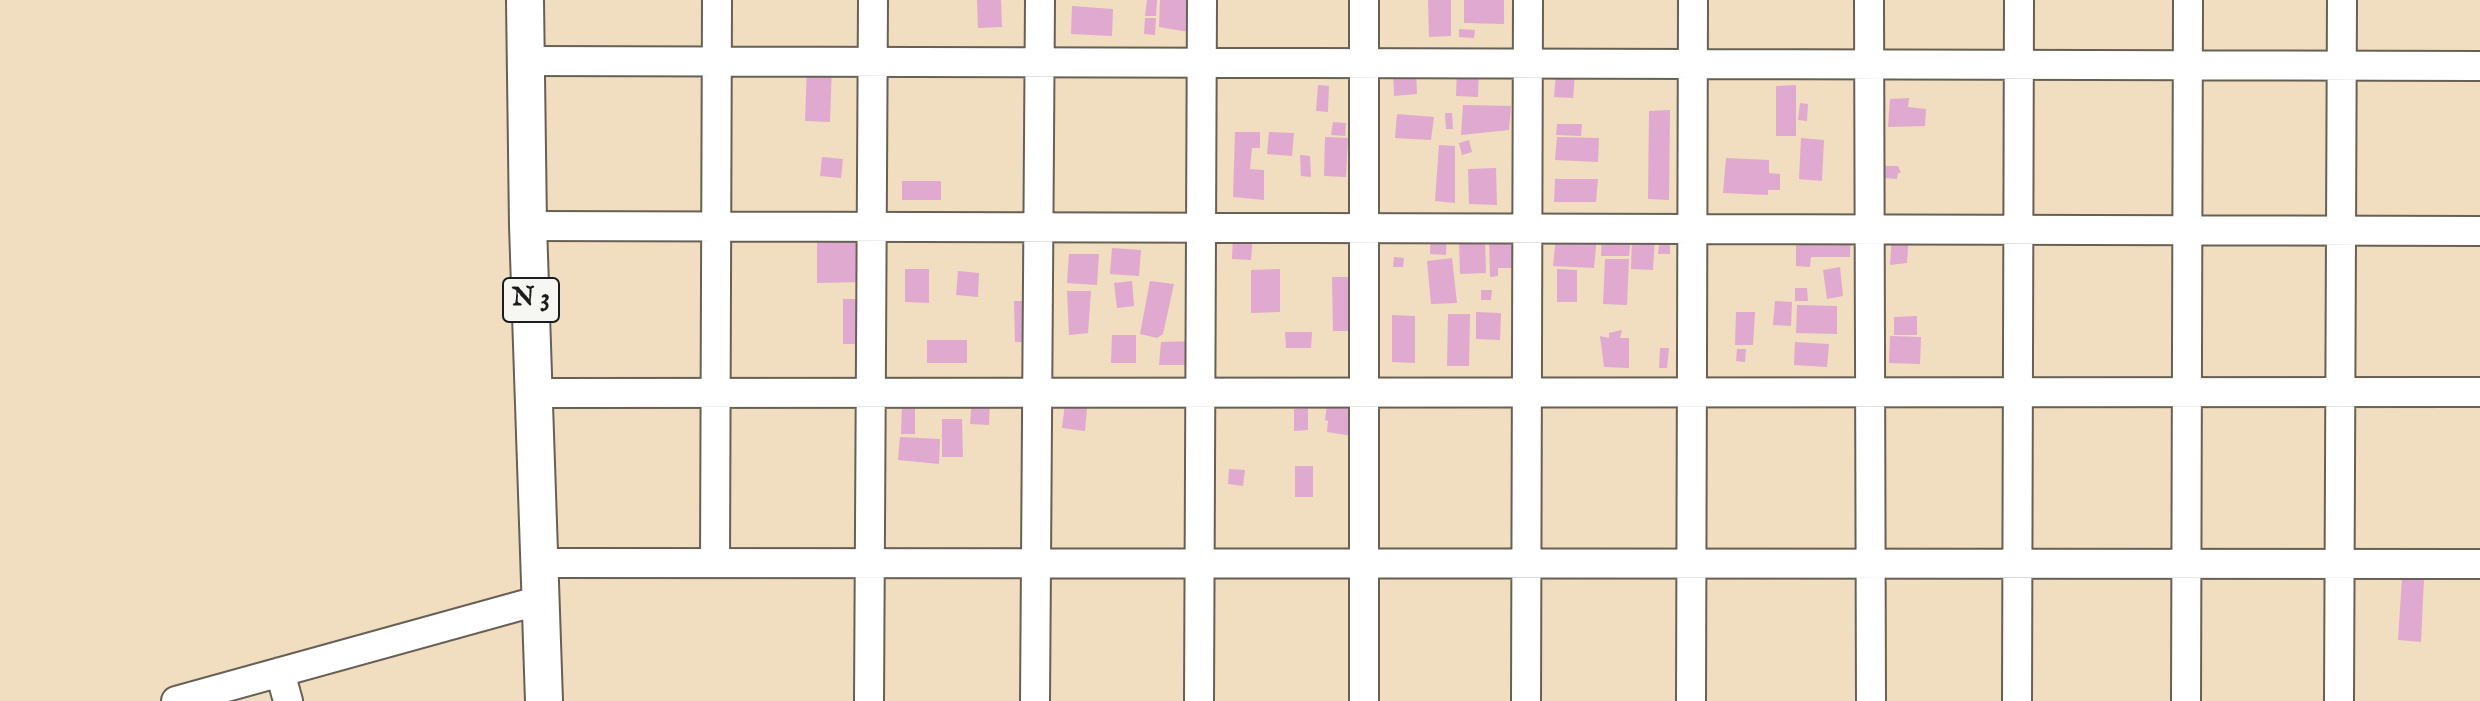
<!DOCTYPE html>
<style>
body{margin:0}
canvas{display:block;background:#f1ddbf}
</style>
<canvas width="2480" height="701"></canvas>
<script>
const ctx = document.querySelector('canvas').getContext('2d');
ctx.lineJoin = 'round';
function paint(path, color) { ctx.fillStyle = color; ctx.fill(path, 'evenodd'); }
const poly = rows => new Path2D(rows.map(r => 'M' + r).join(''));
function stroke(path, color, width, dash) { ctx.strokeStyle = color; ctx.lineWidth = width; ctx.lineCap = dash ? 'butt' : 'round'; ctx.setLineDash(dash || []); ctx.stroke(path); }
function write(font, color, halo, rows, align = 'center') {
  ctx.font = font + ' "IM FELL English",serif'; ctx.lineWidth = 6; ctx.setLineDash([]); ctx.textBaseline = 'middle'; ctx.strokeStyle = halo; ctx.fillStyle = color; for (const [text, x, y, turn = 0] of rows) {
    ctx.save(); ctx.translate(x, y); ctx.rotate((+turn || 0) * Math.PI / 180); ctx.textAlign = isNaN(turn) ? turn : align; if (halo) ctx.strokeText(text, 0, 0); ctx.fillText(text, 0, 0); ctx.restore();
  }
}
paint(poly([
 [977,0,1001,0,1002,27,978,28],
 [1147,0,1157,0,1156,16,1145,16],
 [1160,0,1201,0,1201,34,1159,27],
 [1428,0,1451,0,1451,36,1429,37],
 [1464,0,1504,0,1504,24,1464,23],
 [1072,6,1113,9,1112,36,1071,34],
 [1145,18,1156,18,1155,35,1144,34],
 [1459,29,1475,30,1474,38,1459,37],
 [807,65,832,66,830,122,805,121],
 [1479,69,1478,97,1456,96,1457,70],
 [1416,70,1417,94,1394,96,1393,71],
 [1556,74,1575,75,1573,98,1554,97],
 [1318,85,1329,86,1328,112,1316,111],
 [1796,85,1796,136,1776,136,1776,86],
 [1909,98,1908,107,1926,109,1925,126,1888,127,1890,99],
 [1800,103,1808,104,1807,121,1798,120],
 [1463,105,1511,106,1509,130,1461,135],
 [1670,110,1669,200,1648,199,1649,111],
 [1445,113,1452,113,1453,129,1446,129],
 [1397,114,1434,117,1431,140,1395,138],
 [1333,122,1346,123,1345,136,1331,135],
 [1557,124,1582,124,1581,136,1556,135],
 [1235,132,1260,132,1260,148,1252,148,1250,169,1264,170,1264,200,1233,197],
 [1269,132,1294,133,1292,156,1267,154],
 [1325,137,1348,138,1346,177,1324,176],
 [1557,137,1599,138,1598,162,1555,160],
 [1801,138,1824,140,1822,181,1799,179],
 [1469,140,1472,152,1462,155,1459,143],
 [1439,145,1455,146,1455,203,1435,201],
 [1300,155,1310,156,1311,177,1301,176],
 [822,157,843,159,841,178,820,176],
 [1726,158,1769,160,1769,173,1780,174,1780,190,1768,190,1768,195,1723,193],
 [1885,166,1898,166,1901,173,1898,173,1897,179,1884,178],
 [1496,168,1497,205,1469,204,1468,169],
 [1555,179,1598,179,1596,202,1554,202],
 [902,181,941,181,941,200,902,200],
 [1431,232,1447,233,1446,255,1430,254],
 [1909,233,1907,263,1890,265,1892,235],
 [1632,234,1655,235,1653,270,1631,269],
 [1851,234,1850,257,1811,257,1810,267,1796,266,1796,235],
 [1233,235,1253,236,1251,260,1232,259],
 [1489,235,1524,235,1523,268,1498,268,1498,276,1490,277],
 [1660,235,1670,236,1670,254,1658,254],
 [1556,236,1597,236,1594,268,1553,266],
 [1602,236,1631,236,1629,256,1601,256],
 [1485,237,1486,273,1460,274,1459,238],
 [817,238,864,238,864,282,817,283],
 [1112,248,1141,250,1139,276,1110,274],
 [1069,254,1099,254,1097,285,1067,283],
 [1394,257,1404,258,1403,267,1393,267],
 [1452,258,1457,303,1431,304,1427,261],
 [1605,259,1629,259,1627,305,1603,304],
 [1840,267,1843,296,1827,299,1823,270],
 [905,269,929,269,929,303,905,302],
 [1280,269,1280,312,1251,313,1251,270],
 [1557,269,1577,270,1577,302,1557,302],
 [958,271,979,273,978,297,956,295],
 [1332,277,1355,277,1356,331,1333,331],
 [1132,281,1134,306,1117,308,1114,283],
 [1150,281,1174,284,1163,334,1157,338,1140,334],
 [1795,288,1807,288,1808,301,1795,301],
 [1481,290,1492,290,1491,300,1481,300],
 [1067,291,1091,291,1088,333,1069,335],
 [843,299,868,299,868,344,843,344],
 [1014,301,1033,301,1033,342,1015,342],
 [1775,301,1792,302,1791,326,1773,325],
 [1797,305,1837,306,1837,334,1796,333],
 [1476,312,1501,313,1500,340,1476,339],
 [1736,312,1755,312,1753,345,1735,345],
 [1448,314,1470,314,1469,366,1447,366],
 [1392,315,1415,316,1415,363,1392,362],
 [1917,316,1917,335,1894,335,1894,317],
 [1622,330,1620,338,1629,338,1629,368,1604,367,1600,336,1609,338,1609,333],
 [1285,332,1312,332,1311,348,1286,348],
 [1112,335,1136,335,1136,363,1111,363],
 [1890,336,1921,337,1920,364,1889,363],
 [927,340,967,340,967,363,927,363],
 [1197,341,1197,365,1159,365,1161,342],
 [1795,342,1829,344,1827,367,1794,365],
 [1660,348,1669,348,1667,368,1659,368],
 [1737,349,1746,349,1745,362,1736,361],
 [1066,395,1088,397,1085,431,1062,428],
 [972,397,990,398,989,425,970,424],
 [1328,397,1361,408,1359,437,1327,432,1328,421,1325,420],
 [902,404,915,405,915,434,901,434],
 [1308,408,1308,430,1294,431,1294,409],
 [942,419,962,419,963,457,942,457],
 [900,437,940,439,939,464,898,460],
 [1295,466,1313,466,1313,497,1295,497],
 [1229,469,1245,470,1243,486,1228,484],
 [2402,578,2424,579,2421,642,2398,640]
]), '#e0a9cf');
const minor = poly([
 [1869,0,1871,701],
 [526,61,2480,66],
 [528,226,2480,231],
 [534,393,2480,392],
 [539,563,2480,564],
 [715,563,717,0],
 [280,672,288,701],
 [176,701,541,600],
 [869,701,873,0],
 [1035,701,1040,0],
 [1199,701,1202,0],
 [1364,701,1364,0],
 [1526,701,1528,0],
 [1691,701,1693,0],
 [2017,701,2019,0],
 [2186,701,2188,0],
 [2339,701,2342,0]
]);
const major = poly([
 [525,0,528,226,544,701]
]);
stroke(minor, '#676055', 32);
stroke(major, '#676055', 40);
stroke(minor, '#fff', 28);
stroke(major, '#fff', 36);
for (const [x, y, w] of [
 [531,300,56]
]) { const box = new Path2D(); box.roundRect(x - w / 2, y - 22, w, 44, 6); ctx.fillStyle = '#f6f6f2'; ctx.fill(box); stroke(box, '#1c1c1c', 2); }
write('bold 26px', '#1c1c1c', null, [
 ["N 3",531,300]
]);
</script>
